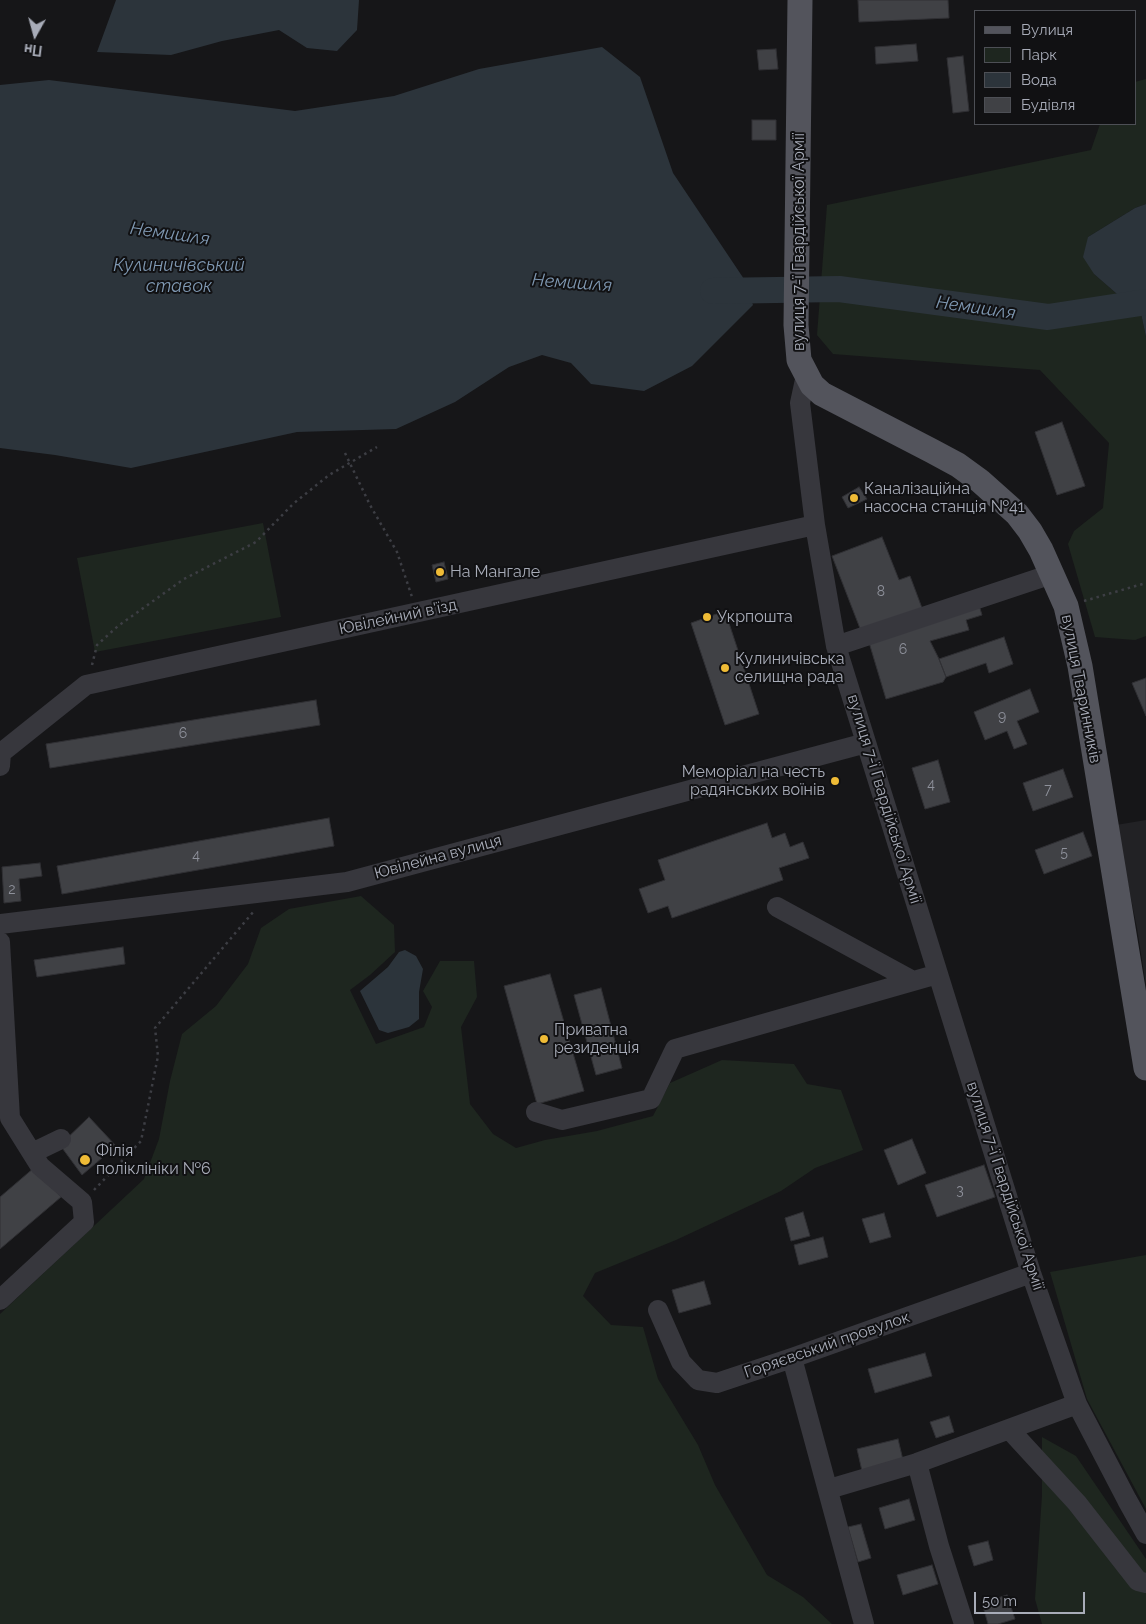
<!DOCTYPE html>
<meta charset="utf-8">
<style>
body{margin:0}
#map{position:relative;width:1146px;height:1624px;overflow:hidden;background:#161618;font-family:Raleway,sans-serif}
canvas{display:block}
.legend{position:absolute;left:974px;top:10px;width:162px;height:115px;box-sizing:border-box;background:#111113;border:1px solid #4d4f55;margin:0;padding:6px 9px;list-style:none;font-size:15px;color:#a8acb8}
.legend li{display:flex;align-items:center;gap:10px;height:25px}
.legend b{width:25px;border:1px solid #4d4f55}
.north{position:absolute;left:10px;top:10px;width:50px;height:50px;-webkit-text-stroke:4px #111113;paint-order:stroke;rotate:187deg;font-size:14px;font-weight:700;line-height:20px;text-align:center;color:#a8acb8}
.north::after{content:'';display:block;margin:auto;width:18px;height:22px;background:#a8acb8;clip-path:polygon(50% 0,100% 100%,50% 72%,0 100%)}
.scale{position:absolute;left:974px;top:1592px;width:111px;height:22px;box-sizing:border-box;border:2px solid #a8acb8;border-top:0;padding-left:6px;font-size:15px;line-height:18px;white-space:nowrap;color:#a8acb8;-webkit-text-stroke:4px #111113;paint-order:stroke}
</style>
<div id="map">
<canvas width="1146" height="1624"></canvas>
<ul class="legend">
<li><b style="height:6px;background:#53545c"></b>Вулиця</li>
<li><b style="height:14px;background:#1e261f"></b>Парк</li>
<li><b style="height:14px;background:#2c343b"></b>Вода</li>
<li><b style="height:14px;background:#404145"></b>Будівля</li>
</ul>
<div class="north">Пн</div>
<div class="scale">50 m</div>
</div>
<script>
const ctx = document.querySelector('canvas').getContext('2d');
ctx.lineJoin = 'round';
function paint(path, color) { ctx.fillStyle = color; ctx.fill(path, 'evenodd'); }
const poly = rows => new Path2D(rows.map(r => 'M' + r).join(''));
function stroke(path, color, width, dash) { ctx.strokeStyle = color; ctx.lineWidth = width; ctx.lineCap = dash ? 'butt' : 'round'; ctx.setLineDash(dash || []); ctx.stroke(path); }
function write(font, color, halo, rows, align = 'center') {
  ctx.font = font + ' Raleway,sans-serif'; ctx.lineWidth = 4; ctx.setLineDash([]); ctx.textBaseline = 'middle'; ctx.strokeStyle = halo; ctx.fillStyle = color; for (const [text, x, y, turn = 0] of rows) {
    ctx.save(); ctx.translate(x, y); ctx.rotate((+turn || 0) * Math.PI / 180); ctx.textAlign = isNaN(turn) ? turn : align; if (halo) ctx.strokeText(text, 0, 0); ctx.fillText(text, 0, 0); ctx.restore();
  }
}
paint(poly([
 [1146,820,1146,985,1137,928,1116,825]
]), '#222225');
paint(poly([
 [1146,79,1146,204,1135,208,1088,237,1094,274,1117,294,1139,304,1146,337,1146,636,1135,640,1095,637,1068,544,1074,531,1103,508,1109,443,1040,370,833,354,817,335,827,205,1091,150,1100,124,1135,124,1135,82],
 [263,523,281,617,95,652,77,558],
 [361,896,394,925,395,952,370,975,350,990,376,1044,424,1027,432,1007,423,991,440,961,474,961,477,997,461,1027,470,1104,493,1134,516,1148,545,1140,597,1131,653,1116,670,1083,722,1060,794,1064,807,1084,841,1090,863,1150,815,1168,781,1191,676,1240,595,1273,583,1296,611,1325,643,1327,658,1379,698,1445,715,1485,767,1575,803,1597,832,1624,0,1624,0,1314,144,1179,159,1139,170,1081,182,1034,216,1006,248,964,261,928,289,909],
 [1146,1255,1146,1509,1087,1399,1050,1272],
 [1042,1437,1076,1456,1146,1559,1146,1624,1042,1624,1035,1599,1042,1495]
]), '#1e261f');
paint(poly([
 [116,0,359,0,357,30,337,51,307,48,279,30,222,41,171,55,97,52],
 [602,47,640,77,673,173,744,279,753,305,692,366,644,391,591,384,571,363,542,355,509,367,455,402,396,429,297,432,131,468,55,455,0,448,0,85,49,80,295,111,394,96,479,69],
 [1146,204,1146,337,1139,304,1117,294,1094,274,1083,257,1088,237,1135,208],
 [405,950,416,956,423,969,419,992,419,1019,409,1027,388,1033,379,1030,360,991,388,967,399,952]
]), '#2c343b');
stroke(poly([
 [713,291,839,289,1048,317,1146,302]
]), '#2c343b', 26);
const building = poly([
 [858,0,948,0,949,18,859,22,858,0],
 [916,44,918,61,876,64,875,47,916,44],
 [776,49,778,69,759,70,757,50,776,49],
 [963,56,969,111,953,113,947,58,963,56],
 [752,120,776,120,776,140,752,140,752,120],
 [1062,422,1085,486,1057,495,1035,432,1062,422],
 [859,487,867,499,848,508,842,497,859,487],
 [882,537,899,580,910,576,922,608,861,631,832,556,882,537],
 [444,562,448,579,436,582,432,565,444,562],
 [979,605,982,615,966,620,969,630,930,641,939,659,946,677,943,682,886,699,868,639,979,605],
 [725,611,759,714,725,725,691,623,725,611],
 [1004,637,1013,664,989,673,986,663,946,677,939,659,1004,637],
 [1146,678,1146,716,1132,683,1146,678],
 [1030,689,1039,712,1017,721,1027,744,1014,749,1007,731,985,740,974,712,1030,689],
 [316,700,320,725,50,768,46,744,316,700],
 [938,760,950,802,925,809,912,768,938,760],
 [1063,769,1073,797,1033,811,1023,783,1063,769],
 [329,818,334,846,62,894,57,866,329,818],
 [767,823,772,838,785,833,790,847,803,842,809,858,779,868,783,880,672,918,668,906,648,913,639,889,665,880,658,860,767,823],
 [1083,832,1092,856,1044,874,1035,850,1083,832],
 [40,863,42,876,19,879,21,901,4,903,2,867,40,863],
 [123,947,125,964,37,977,34,960,123,947],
 [550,974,584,1091,537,1104,504,986,550,974],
 [601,988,622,1068,596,1075,574,995,601,988],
 [89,1117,116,1146,82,1175,60,1145,89,1117],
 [912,1139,926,1173,898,1185,884,1150,912,1139],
 [984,1165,995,1197,937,1217,925,1185,984,1165],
 [35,1167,61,1197,0,1249,0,1197,35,1167],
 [803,1212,810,1236,791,1241,785,1218,803,1212],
 [884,1213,891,1237,870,1243,862,1219,884,1213],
 [823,1237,828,1257,799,1265,794,1245,823,1237],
 [704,1281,711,1304,679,1313,672,1290,704,1281],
 [925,1353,932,1376,875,1393,868,1369,925,1353],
 [949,1416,954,1432,936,1438,930,1422,949,1416],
 [898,1439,903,1460,862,1471,857,1449,898,1439],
 [909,1499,915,1520,885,1529,879,1508,909,1499],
 [861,1524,871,1558,858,1562,848,1527,861,1524],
 [988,1541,993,1560,974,1566,968,1546,988,1541],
 [932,1565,938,1584,903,1595,897,1575,932,1565],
 [1007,1595,1015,1619,998,1624,988,1624,982,1603,1007,1595]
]);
paint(building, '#404145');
stroke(building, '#303034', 1);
stroke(poly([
 [345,453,370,505,397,552,412,597],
 [1084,601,1146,583],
 [92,665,97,645,118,626,184,579,256,542,293,504,329,475,377,447],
 [94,1190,141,1141,158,1056,155,1028,254,911]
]), '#3d3e44', 2.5, [2.5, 4]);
stroke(poly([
 [806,375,800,403,815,525,836,646,1031,1273,1077,1404,1127,1500,1146,1534],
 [836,646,1052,574],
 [0,766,1,753,86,685,815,525],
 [777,907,913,981],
 [0,924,347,882,866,743],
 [0,942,10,1118,40,1166,82,1202,84,1222,0,1300],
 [536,1112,562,1120,651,1099,675,1049,938,974],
 [32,1153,61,1139],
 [658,1310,681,1362,698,1380,717,1383,792,1358,1031,1273],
 [792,1358,864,1624],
 [1009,1429,1077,1503,1138,1581,1146,1583],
 [917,1463,939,1546,964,1624],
 [829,1489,917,1463,1077,1404]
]), '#37373d', 20);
stroke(poly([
 [800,0,796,325,799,360,812,385,822,394,932,451,958,465,980,481,1017,514,1030,531,1041,550,1066,606,1080,666,1146,1068]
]), '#53545c', 25);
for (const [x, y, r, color] of [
 [854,498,5,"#efbb36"],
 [440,572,5,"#efbb36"],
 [707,617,5,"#efbb36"],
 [725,668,5,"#efbb36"],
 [835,781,5,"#efbb36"],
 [544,1039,5,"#efbb36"],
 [85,1160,6,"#efbb36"]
]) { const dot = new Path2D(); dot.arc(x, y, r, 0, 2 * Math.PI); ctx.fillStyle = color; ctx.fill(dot); stroke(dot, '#111113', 2); }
write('14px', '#8e919b', null, [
 ["8",881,592],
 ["6",903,650],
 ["9",1002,717],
 ["6",183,734],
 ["4",931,785],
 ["7",1048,790],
 ["5",1064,853],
 ["4",196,856],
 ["2",12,890],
 ["3",960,1191]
]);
write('16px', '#a8acb8', '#111113', [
 ["вулиця 7-ї Гвардійської Армії",799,242,-90],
 ["Ювілейний в'їзд",398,617,-12],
 ["вулиця Тваринників",1081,689,79],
 ["вулиця 7-ї Гвардійської Армії",884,799,73],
 ["Ювілейна вулиця",438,857,-15],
 ["вулиця 7-ї Гвардійської Армії",1005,1186,72],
 ["Горяєвський провулок",827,1345,-19]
]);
write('16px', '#a8acb8', '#111113', [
 ["Каналізаційна",864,489],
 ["насосна станція №41",864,507],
 ["На Мангале",450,572],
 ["Укрпошта",717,617],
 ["Кулиничівська",735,659],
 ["селищна рада",735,677],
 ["Меморіал на честь",825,772,"right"],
 ["радянських воїнів",825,790,"right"],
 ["Приватна",554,1030],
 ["резиденція",554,1048],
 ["Філія",96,1151],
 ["поліклініки №6",96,1169]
], 'left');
write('italic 18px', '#7f98b2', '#111113', [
 ["Немишля",170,234,8],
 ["Кулиничівський",179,266],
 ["ставок",179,287],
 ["Немишля",572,283,4],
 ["Немишля",976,308,8]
]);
</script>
